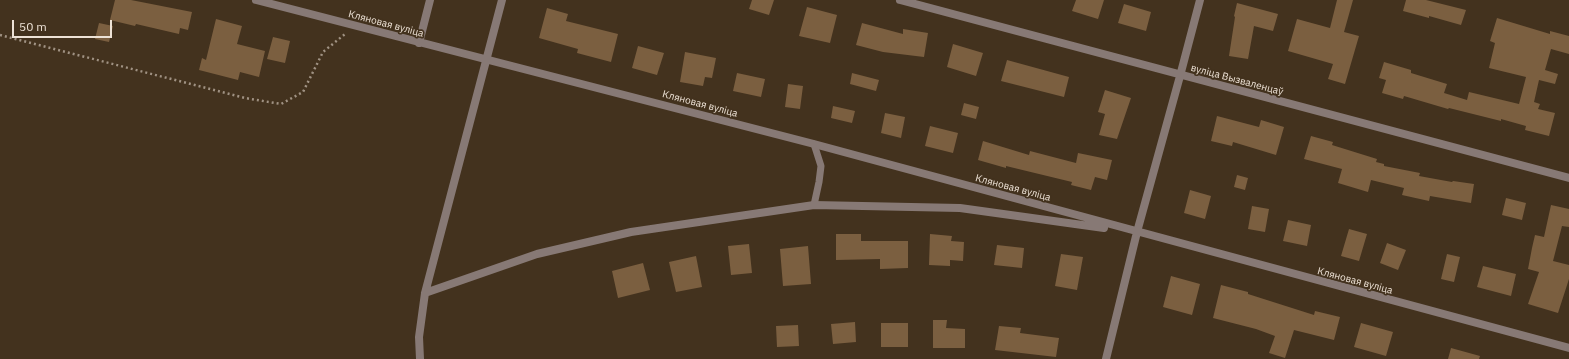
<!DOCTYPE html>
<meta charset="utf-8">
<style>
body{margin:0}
#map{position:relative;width:1569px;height:359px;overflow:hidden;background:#43321e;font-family:"IBM Plex Sans",sans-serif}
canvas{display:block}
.scale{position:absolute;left:12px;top:20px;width:100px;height:18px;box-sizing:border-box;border:2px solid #ede2d6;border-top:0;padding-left:5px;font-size:12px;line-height:14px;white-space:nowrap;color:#ede2d6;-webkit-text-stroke:3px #43321e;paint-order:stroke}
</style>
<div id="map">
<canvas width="1569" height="359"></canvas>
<div class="scale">50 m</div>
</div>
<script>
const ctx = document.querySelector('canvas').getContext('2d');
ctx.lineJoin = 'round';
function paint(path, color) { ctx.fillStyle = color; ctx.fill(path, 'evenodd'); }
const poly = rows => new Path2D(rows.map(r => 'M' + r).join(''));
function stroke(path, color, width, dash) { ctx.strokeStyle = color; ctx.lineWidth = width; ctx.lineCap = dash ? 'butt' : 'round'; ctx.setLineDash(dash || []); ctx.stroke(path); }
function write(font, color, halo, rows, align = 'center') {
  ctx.font = font + ' "IBM Plex Sans",sans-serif'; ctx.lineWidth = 3.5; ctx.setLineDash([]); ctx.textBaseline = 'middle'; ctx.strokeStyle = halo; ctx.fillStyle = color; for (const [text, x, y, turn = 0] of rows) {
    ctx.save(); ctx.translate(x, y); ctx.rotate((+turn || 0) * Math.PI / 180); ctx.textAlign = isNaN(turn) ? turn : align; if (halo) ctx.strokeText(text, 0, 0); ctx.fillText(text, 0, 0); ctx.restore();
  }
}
paint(poly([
 [115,0,131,0,192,12,188,30,180,28,179,34,136,24,135,26,110,20],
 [752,0,774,0,769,15,749,9],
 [1076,0,1104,0,1098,19,1072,11],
 [1337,0,1353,0,1344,32,1359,36,1345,84,1328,79,1333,64,1288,51,1297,19,1330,28],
 [1406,0,1426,0,1466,10,1461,25,1429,16,1429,18,1403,11],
 [1237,3,1278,14,1273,31,1254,26,1248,59,1229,56,1235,17,1234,16],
 [1124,4,1151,12,1146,31,1118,23],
 [807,7,837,15,830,43,799,36],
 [547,8,568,14,566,21,618,34,611,62,577,53,578,49,539,38],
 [1497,18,1550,34,1550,31,1569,36,1569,54,1551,49,1545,70,1558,74,1555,84,1539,80,1534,102,1540,104,1538,109,1555,113,1549,136,1525,130,1526,126,1501,119,1501,121,1449,108,1448,109,1404,96,1403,99,1382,93,1386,80,1379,78,1384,62,1411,70,1411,73,1447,84,1444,93,1467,100,1469,92,1519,104,1526,77,1489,68,1495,43,1490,41],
 [216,19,242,26,237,44,265,51,259,77,240,72,238,80,199,70,202,58,206,60],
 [99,23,113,26,109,42,95,39],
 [862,23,903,34,903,29,928,33,924,57,883,52,856,45],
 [273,37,290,41,285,63,267,59],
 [953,44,983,53,976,76,947,67],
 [638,46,664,53,657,75,632,68],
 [685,52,716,58,712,78,705,77,703,86,680,82],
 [1007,60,1069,77,1064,97,1001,81],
 [737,73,765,79,761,97,733,91],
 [852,73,879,80,876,91,850,84],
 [788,84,803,86,800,109,785,107],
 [1105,90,1131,98,1117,139,1099,135,1105,114,1098,112],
 [964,103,979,107,976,119,961,115],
 [833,106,855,111,852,123,831,118],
 [885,113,905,117,901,138,881,133],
 [1217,116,1259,127,1261,120,1284,127,1276,155,1233,142,1232,146,1211,141],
 [930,126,958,133,953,153,925,146],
 [1311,136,1333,142,1332,145,1377,159,1376,162,1384,164,1384,166,1420,173,1419,176,1452,182,1453,181,1474,184,1471,203,1430,196,1429,201,1402,195,1404,188,1371,180,1368,192,1338,183,1342,169,1304,159],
 [983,141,1029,155,1030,151,1076,163,1078,153,1112,160,1107,180,1095,177,1091,190,1071,185,1072,182,1006,166,1006,168,978,160],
 [1237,175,1248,178,1245,190,1234,187],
 [1190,190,1211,196,1205,219,1184,213],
 [1506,198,1526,203,1522,220,1502,215],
 [1551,205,1569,209,1569,227,1562,226,1553,261,1569,265,1569,279,1558,313,1528,304,1539,272,1528,269,1532,248,1535,235,1544,237],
 [1252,206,1269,209,1265,232,1248,229],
 [1288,220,1311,225,1307,246,1283,241],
 [1349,229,1367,234,1359,261,1341,256],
 [836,234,861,234,861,241,908,241,908,268,880,269,880,259,836,260],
 [930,234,952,236,951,241,964,242,963,261,950,260,950,266,929,265],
 [1387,243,1406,250,1398,270,1380,263],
 [749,244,752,273,731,275,728,246],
 [997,245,1024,248,1022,268,994,265],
 [808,246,811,284,783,286,780,249],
 [1061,254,1083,257,1077,290,1055,286],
 [1447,254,1460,257,1454,282,1441,279],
 [696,256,702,287,676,292,669,262],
 [643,263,650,290,618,298,612,271],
 [1483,266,1516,274,1511,296,1477,287],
 [1171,276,1200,284,1192,315,1163,307],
 [1221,285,1248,292,1248,294,1314,315,1315,311,1340,317,1334,340,1294,330,1285,358,1269,353,1275,336,1256,329,1213,318],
 [933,320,947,320,946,328,965,329,965,348,933,348],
 [855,322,856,342,833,344,831,324],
 [881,323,908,323,908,347,881,347],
 [1361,323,1393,332,1386,356,1354,347],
 [798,325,799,346,777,347,776,326],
 [999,326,1021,328,1020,333,1059,338,1056,357,995,350],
 [1451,348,1480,356,1479,359,1448,359]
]), '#7b5f40');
stroke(poly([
 [0,35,245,98,281,104,303,92,323,52,345,34]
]), '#a09283', 2.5, [2, 3]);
stroke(poly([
 [814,205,819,182,821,166,814,144]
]), '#877975', 7);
stroke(poly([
 [256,0,814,144,1569,348],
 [900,0,1569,178],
 [419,43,430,0],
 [425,293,537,254,631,232,814,205,960,208,1104,228],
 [420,359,419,337,425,293,502,0],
 [1106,359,1137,232,1180,76,1200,0]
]), '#877975', 8);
write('10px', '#ede2d6', '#43321e', [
 ["Кляновая вуліца",386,24,15],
 ["вуліца Вызваленцаў",1237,80,15],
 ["Кляновая вуліца",700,104,15],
 ["Кляновая вуліца",1013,188,15],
 ["Кляновая вуліца",1355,281,15]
]);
</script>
